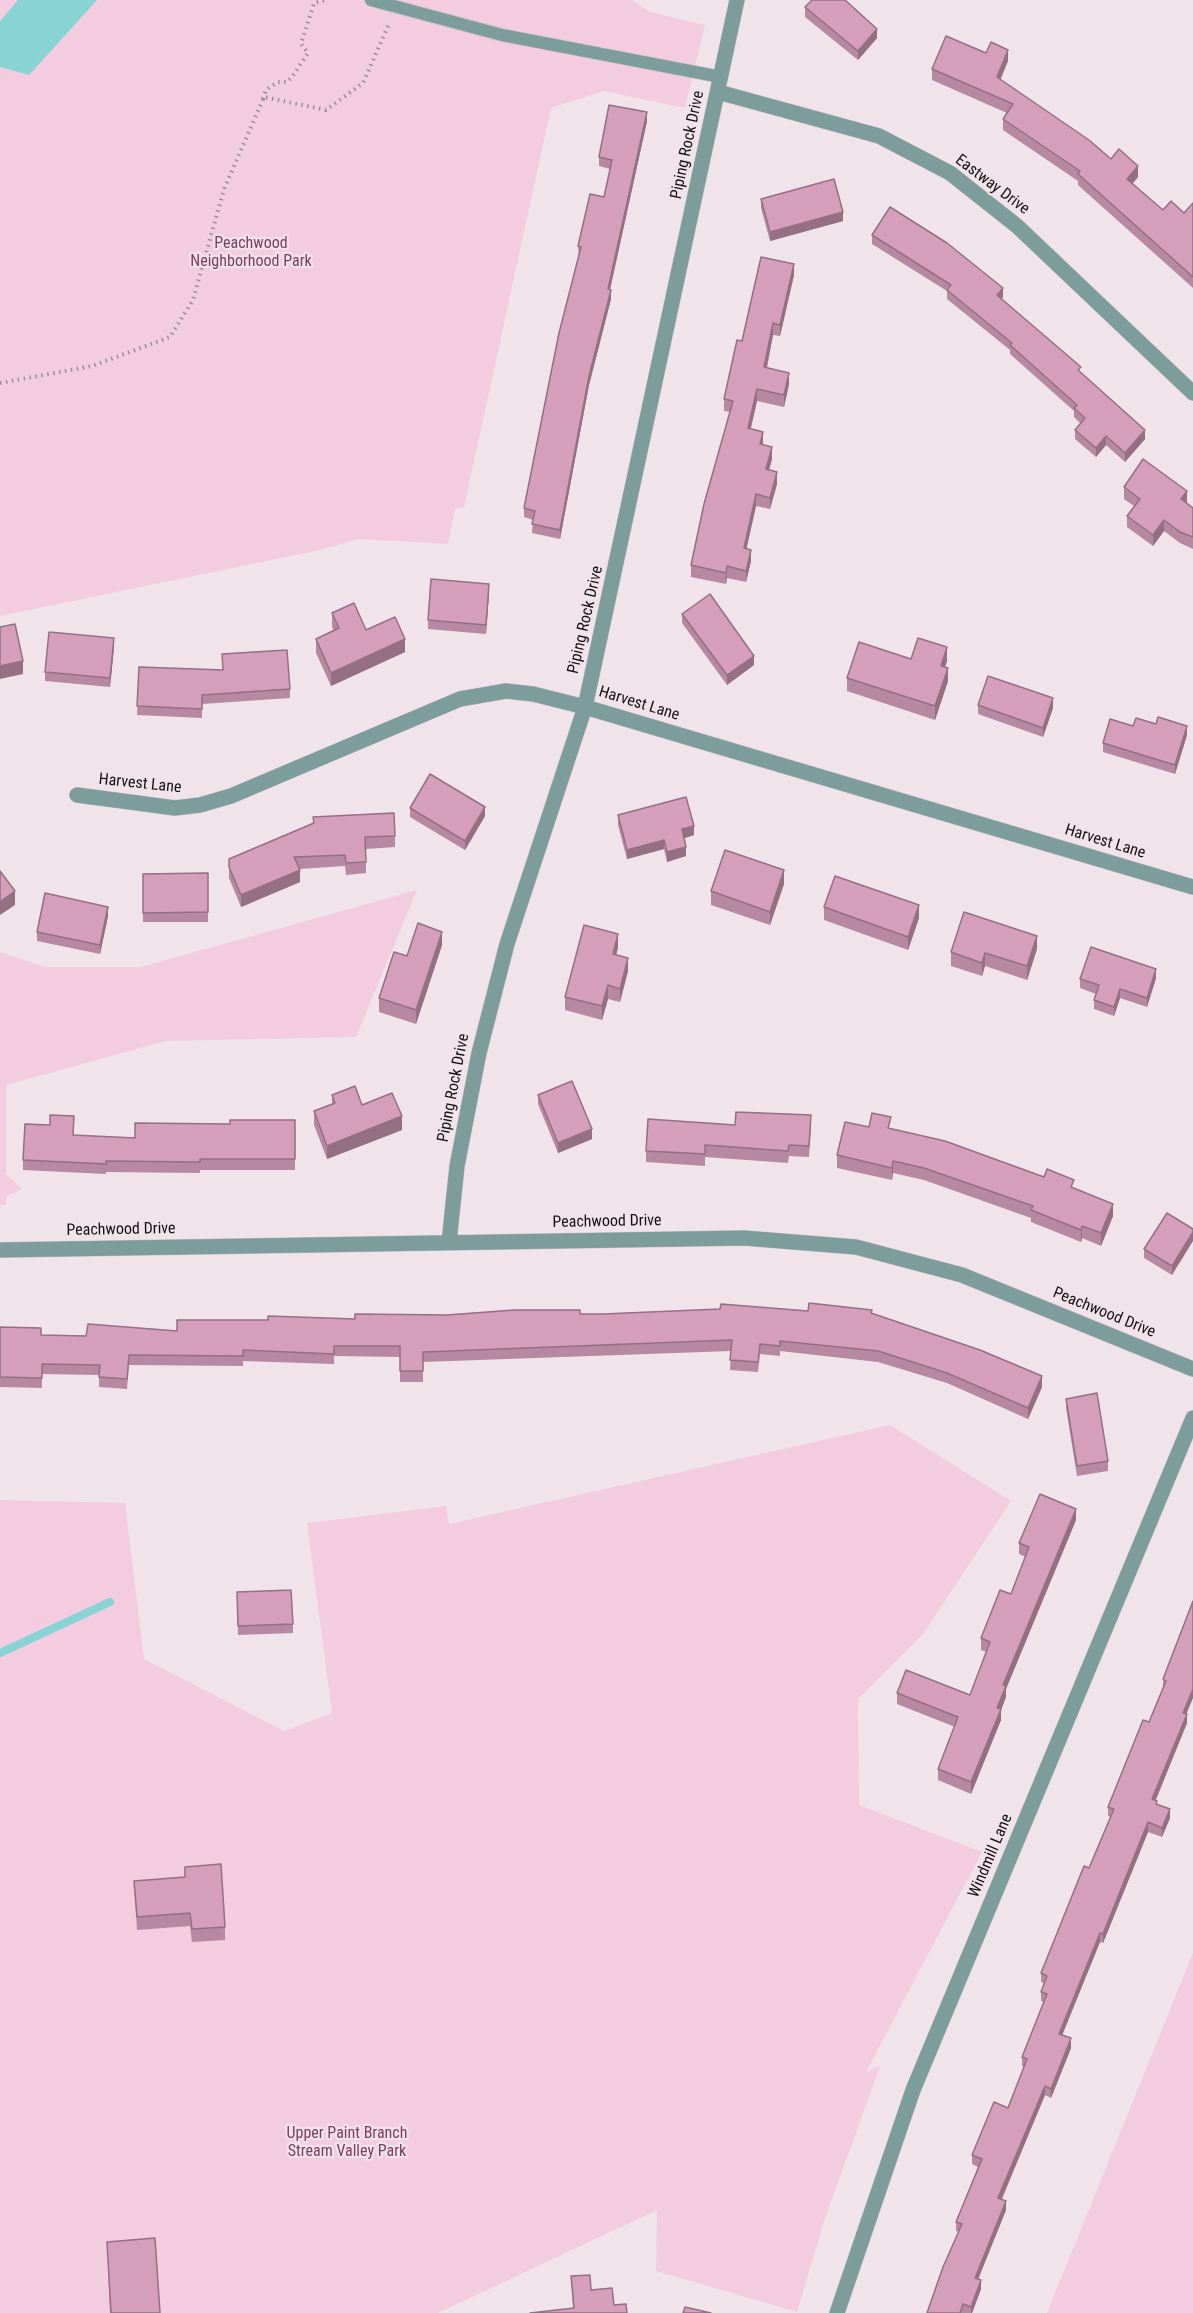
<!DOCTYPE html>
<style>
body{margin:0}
canvas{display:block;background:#f0e4ea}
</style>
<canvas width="1193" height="2313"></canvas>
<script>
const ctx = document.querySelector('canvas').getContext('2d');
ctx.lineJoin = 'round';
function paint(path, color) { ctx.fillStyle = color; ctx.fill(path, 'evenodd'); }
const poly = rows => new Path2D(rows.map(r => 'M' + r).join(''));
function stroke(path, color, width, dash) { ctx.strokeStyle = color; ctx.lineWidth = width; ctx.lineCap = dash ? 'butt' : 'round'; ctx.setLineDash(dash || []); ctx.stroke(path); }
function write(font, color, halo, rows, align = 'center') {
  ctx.font = font + ' "Roboto Condensed",sans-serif'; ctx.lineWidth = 4.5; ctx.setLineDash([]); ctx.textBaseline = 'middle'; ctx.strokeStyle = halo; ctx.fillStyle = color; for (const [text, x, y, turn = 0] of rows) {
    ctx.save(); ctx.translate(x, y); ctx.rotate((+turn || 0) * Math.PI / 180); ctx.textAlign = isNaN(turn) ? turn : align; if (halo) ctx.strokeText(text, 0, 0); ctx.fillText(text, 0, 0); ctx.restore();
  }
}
paint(poly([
 [0,0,632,0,650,12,705,25,685,108,604,91,551,108,464,507,455,509,448,544,358,539,320,550,0,616],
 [417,890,356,1037,166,1041,6,1085,6,1174,22,1189,6,1197,6,1205,0,1205,0,952,45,967,141,967],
 [890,1425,1011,1501,923,1634,858,1699,859,1805,982,1852,866,2072,880,2066,825,2218,797,2312,656,2271,657,2210,438,2313,0,2313,0,1500,125,1503,144,1659,284,1731,332,1713,307,1523,446,1506,449,1524],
 [1193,1953,1193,2313,1047,2313]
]), '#f3cce0');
paint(poly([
 [18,0,97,0,29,75,0,67,0,21]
]), '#88d4d5');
stroke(poly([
 [0,1653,110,1602]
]), '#88d4d5', 8);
const lane = poly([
 [371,0,502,35,721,77]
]);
const street = poly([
 [718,92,879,136,950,173,1017,226,1193,393],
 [77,795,175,808,200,805,231,796,460,699,506,691,533,694,585,707,1193,887],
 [449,1242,457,1166,479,1053,507,944,585,707,737,0],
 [0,1250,744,1238,856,1247,962,1275,1193,1369],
 [837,2313,913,2090,1193,1418]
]);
stroke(lane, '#cdc2c8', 14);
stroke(street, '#cdc2c8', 16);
stroke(poly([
 [263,99,266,90,278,82,287,82,292,77,308,53,301,44,314,3,326,0],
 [0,383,92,366,170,337,193,300,224,189,264,97,326,110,363,83,389,24]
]), '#978f93', 4, [1.5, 4.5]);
stroke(lane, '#7d9c9c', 12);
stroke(street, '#7d9c9c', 15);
paint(poly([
 [805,7,877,38,858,60,805,17],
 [986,53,1008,61,1000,79,1111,159,1138,177,1132,184,1163,210,1184,213,1193,203,1193,288,1078,185,1078,181,1003,130,1003,119,1007,113,932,80,932,69],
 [647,121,610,290,611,299,589,385,560,539,532,533,533,520,524,517,524,508,579,255,578,246,604,197,610,169,599,166,599,157],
 [761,199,843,221,770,241,761,208],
 [872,235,1003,297,1002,299,1081,373,1145,439,1125,462,1106,445,1096,457,1075,439,1075,430,1081,424,1074,417,1074,411,1010,354,1010,350,947,299,947,291,872,244],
 [794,275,780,336,773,335,767,368,789,384,784,407,757,401,751,428,763,443,763,445,772,459,769,470,777,484,770,509,756,506,746,549,751,561,746,582,727,578,726,584,691,577,691,565,730,412,724,411,724,399,742,341],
 [1124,487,1187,503,1193,508,1193,549,1180,543,1164,531,1153,546,1127,527,1127,516,1134,506,1124,499],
 [489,593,486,634,428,629,428,620],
 [332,613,366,630,405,652,331,686,316,653,316,639,334,631,332,627],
 [682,614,754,665,727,685,682,623],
 [114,647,110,687,45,681,45,672],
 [222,654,290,689,290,698,202,704,202,718,137,715,139,667,223,670],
 [911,659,947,661,945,667,948,681,935,720,847,691,847,678],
 [978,705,1053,708,1043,737,978,714],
 [1133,726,1187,735,1175,774,1103,752,1103,743],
 [410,808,485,816,465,850,410,817],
 [618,815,694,835,684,838,686,856,667,862,664,849,627,859,618,825],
 [313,823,395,836,395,847,366,849,366,873,346,875,345,866,299,869,300,882,241,907,229,878,229,859],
 [208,873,208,922,143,922,143,874],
 [784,884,770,925,711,905,711,891],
 [824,907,919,918,908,950,824,920],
 [108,916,100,954,37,941,37,932],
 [442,945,416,1024,379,1012,379,998,407,956],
 [618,948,616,954,628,971,620,1002,608,999,602,1020,565,1010,565,997],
 [1037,949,1027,980,985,966,982,976,951,966,951,952],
 [1156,978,1147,1007,1120,998,1114,1016,1094,1009,1094,1000,1096,994,1080,988,1080,979],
 [332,1095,362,1105,402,1130,327,1159,314,1125,314,1111,332,1104],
 [538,1095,592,1139,558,1153,538,1104],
 [295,1120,295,1170,200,1170,200,1173,106,1172,106,1174,23,1170,23,1160,73,1135,135,1138,230,1124],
 [735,1125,811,1127,809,1157,789,1156,788,1163,705,1157,705,1166,646,1162,646,1151],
 [891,1129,1074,1188,1113,1216,1101,1246,1082,1238,1081,1242,1031,1222,1031,1218,924,1180,893,1173,892,1180,837,1168,837,1155],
 [1193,1229,1172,1275,1144,1258,1144,1249],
 [808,1311,872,1313,1042,1387,1028,1419,947,1383,878,1362,780,1351,780,1356,760,1354,758,1372,730,1370,731,1351,423,1362,423,1382,400,1382,400,1357,334,1356,334,1364,243,1361,243,1366,129,1365,127,1389,99,1387,99,1375,42,1374,42,1388,0,1387,0,1327,41,1335,86,1336,177,1331,355,1319,447,1315,580,1314,603,1314],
 [1066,1399,1108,1461,1108,1471,1077,1476,1066,1408],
 [1076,1520,1006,1689,1006,1697,1001,1710,1001,1720,971,1794,938,1780,938,1769,955,1727,897,1704,897,1693,970,1695,986,1652,981,1650,981,1638,1011,1594,1026,1557,1019,1554,1019,1543],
 [237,1592,293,1624,293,1633,238,1635],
 [1193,1601,1186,1714,1187,1723,1156,1800,1157,1804,1170,1818,1162,1837,1148,1832,1103,1943,1100,1942,1062,2035,1071,2048,1051,2098,1045,2095,1002,2199,1006,2210,978,2279,981,2289,972,2313,927,2313,959,2232,956,2231,956,2222,978,2167,972,2164,972,2155,1008,2108,1024,2067,1022,2066,1022,2057,1044,2002,1041,2001,1041,1992,1044,1983,1041,1982,1041,1973,1089,1868,1111,1817,1108,1816,1108,1807,1149,1722,1163,1689,1163,1679],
 [185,1867,225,1927,225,1940,192,1942,190,1926,137,1930,134,1881,185,1877],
 [107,2242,160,2313,110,2313],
 [571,2276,591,2290,614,2305,573,2308]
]), '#b788a1');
paint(poly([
 [877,29,877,38,858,60,858,51],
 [1008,50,1008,61,997,88,997,77],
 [647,112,647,121,608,298,608,289],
 [1138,166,1138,177,1127,190,1127,179],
 [843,212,843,221,770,241,770,232],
 [794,264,794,275,780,336,780,325],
 [1003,288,1003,297,997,304,997,295],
 [611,290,611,299,589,385,560,539,560,530,589,376],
 [773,323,773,335,764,379,764,367],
 [789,373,789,384,784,407,784,395],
 [757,389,757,401,748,439,748,428],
 [1145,430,1145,439,1125,462,1125,453],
 [763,432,763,443,760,456,760,444],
 [1106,436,1106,445,1096,457,1096,448],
 [772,447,772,459,766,481,766,469],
 [777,472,777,484,770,509,770,498],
 [1187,491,1187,503,1181,511,1181,499],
 [756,494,756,506,744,560,744,548],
 [1164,520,1164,531,1153,546,1153,535],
 [751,550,751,561,746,582,746,571],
 [727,566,727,578,726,584,726,573],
 [489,584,489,593,486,634,486,625],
 [114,638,114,647,110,687,110,678],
 [405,639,405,652,331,686,331,673],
 [947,647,947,661,941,679,941,666],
 [754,656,754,665,727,685,727,675],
 [23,661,23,674,0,679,0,666],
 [948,668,948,681,935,720,935,706],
 [1053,698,1053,708,1043,737,1043,728],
 [1187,726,1187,735,1175,774,1175,765],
 [485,807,485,816,465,850,465,841],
 [694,826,694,835,682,839,682,829],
 [664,840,664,849,627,859,627,850],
 [686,847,686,856,667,862,667,852],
 [300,870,300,882,241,907,241,895],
 [784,870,784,884,770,925,770,912],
 [15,891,15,905,0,915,0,902],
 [919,905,919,918,908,950,908,937],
 [108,907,108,916,100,954,100,945],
 [442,932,442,945,416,1024,416,1010],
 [618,934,618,948,613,967,613,954],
 [1037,936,1037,949,1027,980,1027,966],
 [985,953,985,966,982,976,982,963],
 [628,958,628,971,620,1002,620,989],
 [1156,969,1156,978,1147,1007,1147,998],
 [608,985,608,999,602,1020,602,1006],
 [1120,989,1120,998,1114,1016,1114,1007],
 [402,1116,402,1130,327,1159,327,1146],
 [592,1129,592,1139,558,1153,558,1143],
 [893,1161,893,1173,892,1180,892,1168],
 [1113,1204,1113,1216,1101,1246,1101,1233],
 [1082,1226,1082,1238,1081,1242,1081,1230],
 [1193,1232,1193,1241,1172,1275,1172,1266],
 [1042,1376,1042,1387,1028,1419,1028,1408],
 [1076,1509,1076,1520,1006,1689,1006,1697,1001,1710,1001,1720,971,1794,971,1782,997,1708,1003,1685],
 [1193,1689,1193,1698,1183,1722,1183,1713],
 [1187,1714,1187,1723,1152,1808,1152,1799],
 [1170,1809,1170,1818,1162,1837,1162,1828],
 [1148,1822,1148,1832,1103,1943,1103,1934],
 [1100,1933,1100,1942,1059,2043,1059,2034],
 [1071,2038,1071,2048,1051,2098,1051,2089],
 [1045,2086,1045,2095,998,2207,998,2198],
 [1006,2201,1006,2210,975,2287,975,2278],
 [981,2280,981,2289,972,2313,971,2313,971,2307]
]), '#956f83');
const building = poly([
 [812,0,845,0,877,29,858,51,805,7,812,0],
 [946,36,986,53,991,42,1008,50,997,77,1089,140,1111,159,1119,149,1138,166,1127,179,1163,210,1171,201,1184,213,1193,203,1193,277,1078,174,1080,171,1003,119,1013,104,932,69,946,36],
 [609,105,647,112,608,289,611,290,589,376,560,530,532,524,535,511,524,508,559,333,581,247,578,246,590,194,604,197,612,160,599,157,609,105],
 [834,179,843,212,770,232,761,199,834,179],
 [890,207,947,243,1003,288,997,295,1081,367,1078,370,1145,430,1125,453,1106,436,1096,448,1075,430,1085,418,1074,408,1077,405,1010,345,1012,343,947,290,951,285,872,235,890,207],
 [761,257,794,264,780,325,773,323,764,367,789,373,784,395,757,389,748,428,763,432,760,444,772,447,766,469,777,472,770,498,756,494,744,548,751,550,746,571,727,566,726,573,691,565,704,504,733,401,724,399,737,340,742,341,761,257],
 [1143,459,1187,491,1181,499,1193,508,1193,537,1180,532,1164,520,1153,535,1127,516,1140,499,1124,487,1143,459],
 [431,579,489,584,486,625,428,620,431,579],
 [710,594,754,656,727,675,682,614,710,594],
 [354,603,366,630,395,617,405,639,331,673,316,639,339,628,332,613,354,603],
 [15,624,23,661,0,666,0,627,15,624],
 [49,632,114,638,110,678,45,672,49,632],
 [918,638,947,647,941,666,948,668,935,706,847,678,859,642,911,659,918,638],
 [287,650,290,689,202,695,202,709,137,706,139,667,223,670,222,654,287,650],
 [988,676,1053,698,1043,728,978,705,988,676],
 [1158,717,1187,726,1175,765,1103,743,1110,719,1133,726,1136,718,1156,724,1158,717],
 [430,774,485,807,465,841,410,808,430,774],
 [686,797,694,826,682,829,686,847,667,852,664,840,627,850,618,815,686,797],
 [394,813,395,836,365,837,366,862,346,863,345,855,294,857,300,870,241,895,229,867,229,859,314,823,313,817,394,813],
 [725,850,784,870,770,912,711,891,725,850],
 [0,871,15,891,0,902,0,871],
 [208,873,208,912,143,913,143,874,208,873],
 [835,876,919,905,908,937,824,907,835,876],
 [45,893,108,907,100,945,37,932,45,893],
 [964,912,1037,936,1027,966,985,953,982,963,951,952,964,912],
 [418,923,442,932,416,1010,379,998,394,952,407,956,418,923],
 [584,925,618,934,613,954,628,958,620,989,608,985,602,1006,565,997,584,925],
 [1091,947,1156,969,1147,998,1120,989,1114,1007,1094,1000,1099,985,1080,979,1091,947],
 [572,1081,592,1129,558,1143,538,1095,572,1081],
 [355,1086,362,1105,392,1093,402,1116,327,1146,314,1111,335,1103,332,1095,355,1086],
 [736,1112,811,1115,809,1146,789,1145,788,1151,705,1145,705,1154,646,1151,648,1119,735,1125,736,1112],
 [872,1113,891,1117,888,1128,945,1141,1044,1177,1047,1169,1074,1180,1071,1187,1113,1204,1101,1233,1082,1226,1081,1230,1031,1210,1033,1206,924,1168,893,1161,892,1168,837,1155,845,1122,869,1127,872,1113],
 [50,1115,74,1116,73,1135,135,1138,135,1123,230,1124,230,1120,295,1120,295,1159,200,1159,200,1162,106,1161,106,1164,23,1160,25,1124,50,1125,50,1115],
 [1167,1213,1193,1229,1193,1232,1172,1266,1144,1249,1167,1213],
 [809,1303,872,1310,871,1313,980,1350,1042,1376,1028,1408,947,1373,878,1351,780,1341,780,1346,760,1344,758,1362,730,1360,732,1340,423,1352,423,1371,400,1371,400,1346,334,1346,334,1354,243,1350,243,1356,129,1355,127,1379,99,1377,100,1365,42,1364,42,1378,0,1377,0,1327,41,1328,41,1335,86,1336,88,1324,177,1331,177,1320,268,1320,268,1316,355,1319,355,1314,447,1315,514,1310,580,1310,580,1314,603,1314,720,1309,721,1304,808,1311,809,1303],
 [1097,1393,1108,1461,1077,1466,1066,1399,1097,1393],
 [1040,1494,1076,1509,1003,1685,1006,1686,997,1708,1001,1709,971,1782,938,1769,958,1717,897,1693,906,1670,970,1695,990,1642,981,1638,1000,1590,1011,1594,1029,1547,1019,1543,1040,1494],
 [291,1590,293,1624,238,1626,237,1592,291,1590],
 [1193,1601,1193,1689,1183,1713,1187,1714,1152,1799,1157,1801,1156,1804,1170,1809,1162,1828,1148,1822,1103,1934,1100,1933,1059,2034,1071,2038,1051,2089,1045,2086,998,2198,1006,2201,975,2278,981,2280,971,2307,963,2304,960,2313,927,2313,943,2267,962,2224,956,2222,982,2159,972,2155,994,2102,1008,2108,1027,2059,1022,2057,1047,1994,1041,1992,1047,1976,1041,1973,1084,1866,1089,1868,1114,1809,1108,1807,1143,1720,1149,1722,1166,1681,1163,1679,1193,1601],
 [221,1864,225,1927,192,1929,190,1913,137,1917,134,1881,185,1877,185,1867,221,1864],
 [155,2238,160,2313,111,2313,107,2242,155,2238],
 [590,2275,591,2290,612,2288,614,2305,626,2304,627,2313,530,2313,574,2308,571,2276,590,2275],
 [685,2307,711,2313,683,2313,685,2307]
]);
paint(building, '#d59ebb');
stroke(building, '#956f83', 1.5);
write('16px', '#151113', '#f0e4ea', [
 ["Piping Rock Drive",688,145,-78],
 ["Eastway Drive",992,185,37],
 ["Piping Rock Drive",586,620,-77],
 ["Harvest Lane",639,704,17],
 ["Harvest Lane",140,784,6],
 ["Harvest Lane",1105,842,17],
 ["Piping Rock Drive",454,1088,-79],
 ["Peachwood Drive",607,1222,-1],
 ["Peachwood Drive",121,1230,-1],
 ["Peachwood Drive",1104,1313,22],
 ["Windmill Lane",991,1856,-67]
]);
write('16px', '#7f3c63', '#f0e4ea', [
 ["Peachwood",251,244],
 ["Neighborhood Park",251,262],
 ["Upper Paint Branch",347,2134],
 ["Stream Valley Park",347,2152]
]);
</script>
